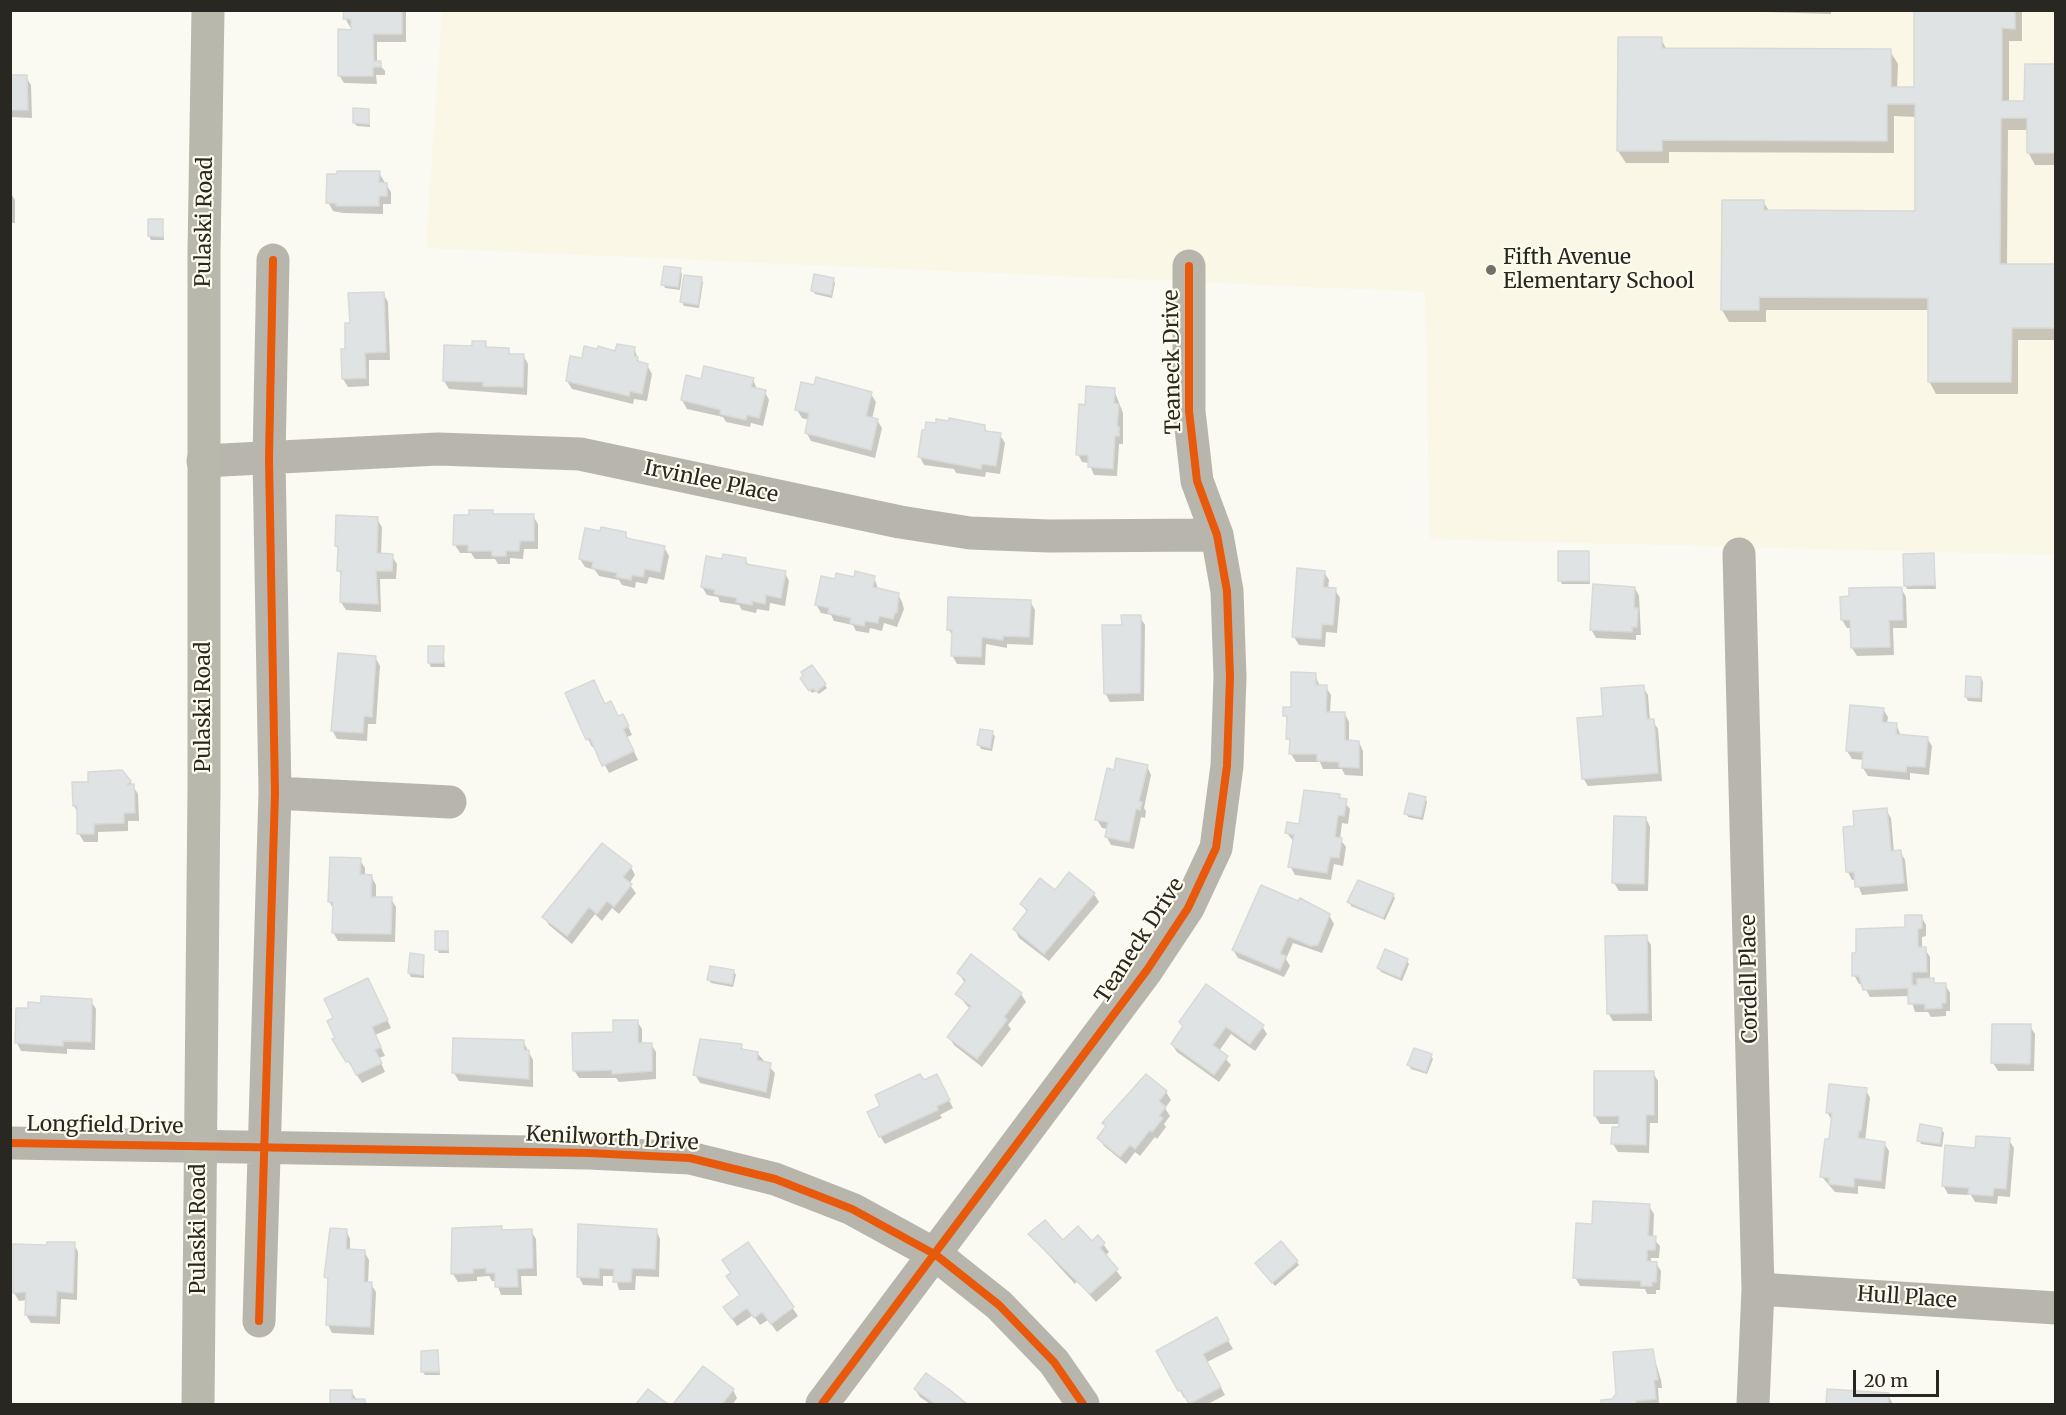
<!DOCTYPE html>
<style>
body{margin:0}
#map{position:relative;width:2066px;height:1415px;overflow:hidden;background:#faf9f2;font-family:Merriweather,serif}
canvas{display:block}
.frame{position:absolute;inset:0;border:12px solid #292721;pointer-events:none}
.scale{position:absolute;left:1853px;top:1370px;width:86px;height:27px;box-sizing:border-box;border:3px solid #292721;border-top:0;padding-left:8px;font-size:18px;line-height:21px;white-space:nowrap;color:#292721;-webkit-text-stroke:4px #fefcef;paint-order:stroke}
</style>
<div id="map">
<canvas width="2066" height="1415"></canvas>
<div class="frame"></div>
<div class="scale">20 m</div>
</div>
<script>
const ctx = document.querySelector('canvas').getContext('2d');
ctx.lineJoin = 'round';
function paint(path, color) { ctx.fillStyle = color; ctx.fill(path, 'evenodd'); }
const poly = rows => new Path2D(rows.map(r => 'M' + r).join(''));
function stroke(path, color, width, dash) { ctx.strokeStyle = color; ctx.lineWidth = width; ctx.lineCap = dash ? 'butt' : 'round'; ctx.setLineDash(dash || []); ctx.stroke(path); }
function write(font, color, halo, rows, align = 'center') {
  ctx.font = font + ' Merriweather,serif'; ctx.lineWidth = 4.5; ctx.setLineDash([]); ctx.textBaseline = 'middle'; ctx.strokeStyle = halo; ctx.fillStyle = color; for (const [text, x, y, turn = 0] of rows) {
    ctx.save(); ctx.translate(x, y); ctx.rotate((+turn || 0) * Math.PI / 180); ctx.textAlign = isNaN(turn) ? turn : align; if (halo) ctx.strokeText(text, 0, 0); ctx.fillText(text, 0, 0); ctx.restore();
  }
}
paint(poly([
 [442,11,2055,11,2055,555,1430,539,1425,292,426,248]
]), '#faf7e6');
paint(poly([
 [345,10,406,10,406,42,377,42,377,62,385,71,385,75,376,75,377,84,344,83,339,75,353,31,353,27,350,27,345,18],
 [1764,10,1831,10,1831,14,1765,12],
 [1916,10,2022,10,2022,41,2009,41,2009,102,2026,103,2056,65,2056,165,2035,165,2028,152,2028,130,2008,130,2007,266,2056,266,2056,340,2018,340,2018,394,1936,394,1929,381,1929,310,1766,310,1766,322,1729,322,1722,310,1763,201,1769,211,1916,212,1917,117,1894,116,1894,153,1669,152,1669,163,1626,163,1618,151,1661,39,1667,50,1890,51,1898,64,1897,88,1915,88],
 [10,76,26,77,31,85,32,118,10,117],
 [368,110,370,127,357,126,354,123],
 [379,173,391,192,391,204,383,204,383,214,343,213,333,211,328,202],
 [10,192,15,200,15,223,10,223],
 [162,221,164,240,151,240,149,236],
 [680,270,682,274,680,290,665,288,663,284],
 [701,279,703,282,699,308,684,306,682,302],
 [833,279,835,283,832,298,815,294,813,291],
 [383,293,388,302,390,360,369,360,369,386,348,387,343,379,351,324],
 [485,342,488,348,508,349,511,355,523,355,528,364,527,395,449,389,444,381,473,347],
 [634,348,640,364,647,365,652,374,647,401,634,399,633,404,572,389,567,381,583,360],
 [753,379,757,390,765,392,769,400,763,426,751,423,750,427,726,422,723,417,687,409,682,400,702,380],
 [1114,390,1123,413,1123,444,1119,444,1117,476,1094,475,1089,463,1082,462,1078,454,1087,406],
 [871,394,876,402,872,419,877,420,882,428,875,458,811,441,806,432,809,420,802,418,797,410],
 [984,427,988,433,1000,435,1005,443,1000,474,986,472,985,477,956,473,954,469,924,465,920,457],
 [492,512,494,515,533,516,538,524,538,549,524,549,523,559,510,558,510,564,498,564,495,559,475,559,471,553,460,553,455,545,470,516],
 [377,519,382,527,381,555,392,556,397,564,396,579,380,579,381,612,346,610,341,602,342,577,339,571,339,551,336,546],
 [625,533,629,540,664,547,669,556,664,580,649,577,647,584,636,582,635,588,622,585,619,580,599,576,595,570,585,567,580,559],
 [1588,553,1590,584,1562,584,1560,580],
 [1933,555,1936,589,1907,589,1905,585],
 [746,560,749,566,785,573,789,581,785,606,770,603,769,611,757,609,756,613,742,610,739,605,720,602,718,597,707,595,702,587,723,561],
 [1324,572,1329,580,1328,589,1335,590,1340,598,1337,633,1326,632,1325,647,1299,645,1294,637],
 [874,577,878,589,898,594,902,602,904,609,897,627,884,623,882,631,870,628,869,633,856,631,853,625,834,621,831,615,821,613,816,604,836,580],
 [1635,588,1639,596,1641,635,1636,635,1636,640,1596,638,1591,629],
 [1901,588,1906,597,1907,628,1893,628,1894,655,1857,656,1852,648,1851,628,1847,628,1842,620],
 [1030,601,1035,610,1033,645,1007,644,1007,648,986,644,985,665,957,664,952,655,953,637,949,630],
 [1140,617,1145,625,1144,701,1110,702,1105,693,1123,626],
 [443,647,445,667,431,667,429,663],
 [375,657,380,666,376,724,368,724,367,741,337,739,332,730],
 [1315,674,1320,687,1326,687,1331,695,1330,713,1345,714,1349,722,1349,742,1359,742,1363,751,1363,776,1345,775,1342,769,1323,769,1320,762,1296,762,1291,754,1285,708,1292,708],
 [1967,677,1981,678,1983,682,1982,702,1968,701,1966,697],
 [804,682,825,685,827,688,819,694,816,691,812,693],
 [1643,687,1648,695,1650,721,1653,721,1658,729,1662,781,1588,786,1583,778,1605,717],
 [567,694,627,724,632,735,627,737,638,760,609,773,595,746,592,747,588,739],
 [1883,709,1888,717,1887,723,1896,724,1901,736,1927,738,1932,746,1929,775,1910,773,1910,780,1868,776,1863,768,1864,760,1852,759,1847,751],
 [992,733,995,736,992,751,981,749,979,745],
 [1147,766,1151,775,1144,808,1146,811,1145,818,1141,817,1134,849,1111,845,1106,836,1108,829,1102,828,1097,820,1115,771],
 [130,781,138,794,139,821,128,821,128,831,98,832,98,842,84,842,79,834,78,813,74,806,90,783],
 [1339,795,1350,809,1348,824,1342,823,1340,839,1346,847,1343,866,1334,864,1331,880,1295,875,1290,866,1294,842,1287,833],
 [1425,798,1427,802,1423,820,1408,817,1406,813],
 [1886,810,1891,818,1894,852,1900,851,1905,860,1908,891,1862,895,1856,880,1852,880,1848,872,1856,828],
 [1646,818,1650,827,1648,891,1619,891,1614,883],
 [360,860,365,868,365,876,371,876,376,885,376,898,391,899,396,907,395,942,338,941,333,932,334,910,329,901],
 [631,867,635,875,629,884,636,893,619,914,612,908,602,921,595,914,572,944,549,925,544,917],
 [1055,892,1094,894,1099,902,1049,961,1019,938,1015,930,1028,913,1021,904],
 [1393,895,1395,898,1385,920,1351,906,1349,902],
 [1329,915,1334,924,1322,953,1293,943,1286,959,1290,966,1284,977,1238,958,1233,950],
 [1921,916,1926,925,1926,936,1922,937,1922,949,1925,949,1930,957,1930,980,1936,984,1945,984,1950,993,1950,1011,1946,1011,1946,1016,1931,1017,1928,1012,1915,1012,1910,996,1870,997,1863,984,1859,984,1854,975,1858,954,1907,929],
 [447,933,449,953,439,953,437,949],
 [1646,937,1651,945,1652,1021,1613,1021,1608,1013],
 [423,956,424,978,411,977,409,973],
 [1407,961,1409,964,1402,981,1381,972,1379,968],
 [734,972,736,975,733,987,711,983,709,980],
 [959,974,1021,994,1026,1002,1008,1025,1011,1029,982,1067,954,1045,949,1037,970,1009,957,994,965,983],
 [372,988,391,1028,375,1035,385,1056,379,1058,385,1072,362,1083,334,1040],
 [91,1001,96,1009,95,1050,67,1049,67,1054,21,1051,17,1043],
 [637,1021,642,1029,642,1044,651,1044,656,1052,656,1079,619,1082,616,1078,579,1078,574,1070,614,1033],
 [1180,1023,1262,1026,1267,1034,1255,1051,1231,1034,1219,1051,1231,1065,1219,1082,1177,1052,1172,1044,1184,1028],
 [2030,1026,2035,1034,2034,1071,1998,1071,1993,1063],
 [523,1041,533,1060,533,1087,459,1081,454,1073],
 [741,1046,744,1051,758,1054,775,1073,770,1099,700,1083,695,1074],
 [1431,1056,1433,1059,1427,1074,1411,1069,1409,1065],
 [1653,1073,1658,1081,1658,1123,1650,1123,1649,1153,1618,1152,1613,1144,1620,1124,1600,1124,1595,1116],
 [1146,1076,1166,1092,1171,1100,1165,1108,1170,1116,1164,1124,1166,1127,1157,1139,1155,1137,1140,1156,1135,1152,1126,1164,1104,1146,1099,1138,1107,1128,1104,1123],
 [923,1082,941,1084,953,1108,940,1115,942,1118,885,1144,880,1136],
 [1866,1090,1870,1098,1865,1141,1884,1143,1889,1151,1885,1189,1858,1186,1858,1194,1835,1192,1822,1177,1832,1121,1827,1112],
 [1942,1130,1944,1133,1942,1147,1921,1144,1919,1140],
 [2009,1140,2014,1148,2010,1197,1998,1196,1997,1204,1975,1202,1971,1195,1948,1194,1943,1185,1976,1149],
 [1649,1206,1654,1214,1653,1238,1660,1246,1659,1258,1651,1258,1651,1263,1656,1263,1661,1271,1660,1290,1656,1290,1656,1294,1647,1294,1645,1289,1580,1286,1575,1277,1594,1225],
 [453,1229,531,1231,536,1239,537,1276,521,1276,522,1295,501,1295,496,1281,492,1281,489,1276,477,1277,477,1281,458,1282,453,1274],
 [346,1230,350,1239,350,1251,364,1251,369,1260,368,1284,371,1284,376,1292,374,1335,332,1333,328,1325,330,1284,326,1277],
 [656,1230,660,1239,659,1277,636,1276,635,1290,619,1290,615,1276,603,1276,603,1286,583,1285,579,1277],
 [1030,1235,1063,1242,1092,1243,1098,1237,1109,1252,1105,1256,1122,1278,1096,1302,1077,1281,1075,1284],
 [74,1244,78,1252,77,1300,61,1299,60,1324,31,1323,26,1315,27,1300,19,1301,14,1293,49,1246],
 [748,1244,798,1316,777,1332,768,1320,760,1325,753,1315,737,1326,730,1316,741,1296,732,1274],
 [1297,1262,1299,1265,1275,1286,1259,1267],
 [1216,1319,1233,1349,1207,1362,1225,1395,1208,1404,1191,1404,1186,1397,1184,1398,1158,1351],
 [1652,1350,1661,1380,1662,1388,1658,1388,1659,1404,1602,1404,1602,1401,1613,1401],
 [437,1352,440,1375,425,1375,423,1372],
 [703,1368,733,1390,737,1398,733,1404,675,1404],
 [926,1375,962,1404,930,1404,920,1397,915,1389],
 [351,1391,357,1400,364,1400,367,1404,332,1404,331,1392],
 [1829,1391,1888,1395,1893,1404,1828,1404]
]), '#0003');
const building = poly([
 [344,10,402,10,402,34,373,34,374,61,381,61,381,67,373,67,373,76,338,76,338,29,351,30,351,19,343,19,344,10],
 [1914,10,2015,10,2015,29,2002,28,2002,101,2024,101,2025,64,2056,64,2056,153,2027,153,2027,118,2001,118,2000,264,2056,264,2056,328,2012,328,2011,382,1928,382,1928,298,1759,297,1759,310,1721,310,1722,200,1764,200,1764,210,1915,211,1915,104,1887,104,1887,141,1662,140,1662,151,1617,151,1618,37,1662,37,1662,48,1891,49,1891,87,1914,87,1914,10],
 [10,75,27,75,28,110,10,110,10,75],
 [353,108,369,109,369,124,353,123,353,108],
 [337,171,380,171,379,182,387,183,387,196,379,196,379,206,336,206,336,203,326,203,327,174,337,174,337,171],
 [148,219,163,219,163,237,148,236,148,219],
 [664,266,681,268,678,287,661,285,664,266],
 [814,274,834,278,831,295,811,291,814,274],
 [684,275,702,277,698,305,680,302,684,275],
 [384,292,386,352,365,353,366,378,342,379,341,349,345,349,345,323,350,323,348,293,384,292],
 [472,341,486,341,486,347,509,348,509,354,524,354,523,387,483,386,483,382,443,381,444,345,472,346,472,341],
 [617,344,635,347,634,356,638,357,637,361,648,364,642,394,630,391,629,396,566,381,570,356,582,358,584,346,597,349,598,346,615,351,617,344],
 [704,366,754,378,751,387,766,390,759,418,747,415,746,420,720,414,721,410,681,400,686,375,701,379,704,366],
 [816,377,872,392,866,416,878,419,871,450,805,433,809,413,795,410,801,382,814,385,816,377],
 [1086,386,1115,388,1114,403,1119,404,1117,426,1119,427,1119,436,1115,436,1113,469,1088,467,1088,455,1076,455,1079,404,1085,405,1086,386],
 [949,418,985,425,985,431,1001,433,996,466,982,464,981,469,918,457,922,430,925,430,926,422,936,423,936,419,949,421,949,418],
 [469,510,493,510,493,514,534,514,534,541,520,541,519,551,506,551,506,556,492,556,492,551,468,551,468,545,453,545,454,515,469,515,469,510],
 [336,515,378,517,377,553,393,554,392,571,376,571,378,604,340,602,341,571,337,571,338,546,335,546,336,515],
 [601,527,626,532,626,538,665,546,660,572,645,569,643,577,632,575,631,580,616,577,617,573,592,568,593,562,579,559,585,528,600,531,601,527],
 [1558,551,1589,551,1589,581,1558,581,1558,551],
 [1934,553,1935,585,1904,586,1903,554,1934,553],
 [723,554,746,558,746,564,786,571,781,598,766,595,765,604,752,601,752,605,736,602,737,598,714,594,715,590,701,587,706,556,722,559,723,554],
 [1297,568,1325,571,1323,587,1336,588,1333,625,1322,624,1321,639,1292,637,1297,568],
 [855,571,875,576,873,587,899,593,897,613,895,613,893,619,879,616,878,623,865,621,864,626,850,623,851,618,828,613,829,608,815,605,821,576,835,579,836,573,854,577,855,571],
 [1593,584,1635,587,1634,608,1638,608,1637,627,1632,627,1632,632,1590,630,1593,584],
 [1902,587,1903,620,1889,620,1890,647,1851,648,1850,620,1841,620,1840,597,1849,596,1849,588,1902,587],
 [948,597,1031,600,1029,637,1003,636,1003,640,982,637,981,657,951,656,952,630,947,630,948,597],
 [1121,615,1141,615,1140,693,1104,694,1102,625,1122,625,1121,615],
 [428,646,444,646,443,663,428,663,428,646],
 [338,653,376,656,372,717,364,716,363,733,331,731,338,653],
 [812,665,826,684,816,692,813,688,809,691,800,678,803,676,801,672,812,665],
 [1291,672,1316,673,1316,685,1327,685,1326,712,1345,712,1345,740,1359,741,1359,768,1339,767,1339,762,1317,761,1317,754,1289,754,1290,739,1286,739,1287,716,1283,716,1283,707,1291,707,1291,672],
 [1966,676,1981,677,1980,698,1965,697,1966,676],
 [594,680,605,704,611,701,618,716,623,714,629,726,623,729,634,751,602,766,590,738,586,740,565,693,594,680],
 [1644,685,1647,719,1654,719,1658,773,1582,779,1577,718,1603,716,1601,688,1644,685],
 [1850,705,1884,708,1882,722,1897,723,1896,734,1928,737,1925,767,1906,766,1906,772,1862,768,1863,752,1846,751,1850,705],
 [980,729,993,731,990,748,977,745,980,729],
 [1116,758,1148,765,1139,801,1142,802,1140,810,1136,809,1129,842,1105,837,1108,822,1095,820,1107,768,1114,770,1116,758],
 [122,770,131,781,127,785,134,784,135,813,124,813,124,823,94,824,94,834,77,834,77,806,73,806,72,782,88,782,88,772,122,770],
 [1304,790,1340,794,1339,798,1347,799,1344,816,1338,815,1335,837,1342,838,1339,858,1330,857,1327,873,1288,867,1294,835,1285,833,1287,822,1299,824,1304,790],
 [1409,793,1426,797,1421,817,1404,814,1409,793],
 [1887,808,1891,851,1901,850,1904,883,1855,887,1854,872,1846,872,1843,827,1854,826,1853,811,1887,808],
 [1614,816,1646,817,1644,884,1612,883,1614,816],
 [602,843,632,866,623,877,632,884,614,907,607,901,597,914,589,907,567,936,542,917,602,843],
 [330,857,361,858,360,874,372,875,371,897,392,897,391,934,332,933,333,902,328,902,330,857],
 [1069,872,1095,893,1044,954,1013,929,1028,910,1020,904,1040,878,1055,890,1069,872],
 [1358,880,1394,894,1383,918,1347,902,1358,880],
 [1261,885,1298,901,1300,898,1330,914,1318,945,1311,946,1288,936,1280,954,1286,956,1280,970,1232,950,1261,885],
 [1905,915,1922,915,1922,928,1918,929,1918,947,1926,947,1927,972,1912,972,1912,985,1917,985,1917,979,1934,978,1934,983,1946,983,1946,1003,1942,1003,1942,1008,1925,1009,1925,1004,1908,1004,1908,988,1863,990,1859,976,1852,976,1852,953,1856,953,1856,929,1905,927,1905,915],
 [435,931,448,931,448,950,435,950,435,931],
 [1647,935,1648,1013,1607,1014,1605,936,1647,935],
 [1385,949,1408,959,1400,978,1377,968,1385,949],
 [410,953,424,955,423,975,408,973,410,953],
 [971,954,1022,993,1004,1017,1007,1020,977,1059,947,1037,971,1006,955,994,966,980,957,973,971,954],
 [710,966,734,970,732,984,707,980,710,966],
 [368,978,388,1020,372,1027,381,1047,375,1050,382,1063,356,1075,349,1061,346,1062,332,1039,335,1038,327,1021,333,1018,324,999,368,978],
 [1206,984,1264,1025,1250,1044,1226,1027,1213,1045,1228,1056,1214,1075,1171,1044,1183,1026,1179,1022,1206,984],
 [41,996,92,999,91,1042,63,1041,63,1046,15,1043,16,1008,28,1008,28,1002,41,1003,41,996],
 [613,1020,638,1020,638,1043,652,1043,652,1071,612,1074,612,1070,573,1071,572,1033,613,1032,613,1020],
 [1992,1024,2031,1024,2030,1064,1991,1063,1992,1024],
 [453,1038,524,1040,524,1050,529,1050,529,1079,452,1073,453,1038],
 [700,1039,742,1044,741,1049,758,1052,757,1060,771,1063,766,1092,693,1075,700,1039],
 [1414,1048,1432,1054,1426,1072,1407,1065,1414,1048],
 [1594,1071,1654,1071,1654,1115,1646,1115,1646,1145,1611,1144,1612,1127,1619,1127,1619,1116,1594,1116,1594,1071],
 [920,1074,924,1080,937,1074,950,1100,937,1106,938,1110,879,1137,867,1112,880,1106,875,1095,920,1074],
 [1146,1074,1167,1091,1159,1101,1166,1107,1159,1116,1163,1118,1152,1132,1150,1130,1135,1149,1130,1145,1120,1157,1097,1138,1106,1126,1102,1123,1146,1074],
 [1829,1084,1867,1088,1861,1131,1859,1131,1858,1138,1885,1142,1881,1181,1854,1178,1854,1187,1829,1184,1829,1178,1820,1177,1825,1139,1829,1139,1832,1113,1826,1113,1829,1084],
 [1920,1124,1942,1128,1940,1144,1917,1141,1920,1124],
 [1976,1136,2010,1138,2006,1189,1994,1188,1993,1196,1968,1194,1969,1188,1942,1186,1945,1145,1975,1148,1976,1136],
 [1593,1201,1650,1204,1648,1236,1656,1236,1655,1250,1647,1250,1647,1261,1657,1262,1656,1282,1652,1282,1652,1286,1641,1286,1641,1281,1573,1278,1576,1223,1592,1224,1593,1201],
 [1045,1220,1063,1240,1078,1226,1092,1241,1098,1235,1105,1243,1100,1248,1118,1269,1090,1294,1028,1234,1045,1220],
 [578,1224,657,1229,655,1269,632,1268,631,1282,613,1282,614,1269,599,1268,599,1278,577,1277,578,1224],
 [502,1226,502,1230,532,1229,533,1268,517,1269,518,1287,495,1287,495,1273,486,1273,486,1268,473,1269,473,1273,451,1274,452,1228,502,1226],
 [330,1228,347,1229,346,1249,365,1250,364,1282,372,1282,370,1327,326,1325,328,1278,324,1277,330,1228],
 [1281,1241,1298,1261,1272,1283,1255,1263,1281,1241],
 [47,1242,75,1242,73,1293,57,1291,56,1316,25,1315,26,1292,13,1293,13,1244,47,1245,47,1242],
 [748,1242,794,1307,771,1324,762,1312,754,1318,747,1308,732,1319,723,1307,740,1295,726,1276,731,1273,722,1260,748,1242],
 [1217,1317,1229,1340,1203,1354,1221,1387,1189,1404,1181,1390,1178,1391,1156,1351,1217,1317],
 [1653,1349,1658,1380,1654,1380,1656,1399,1636,1401,1636,1404,1601,1404,1601,1400,1612,1399,1616,1394,1613,1352,1653,1349],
 [438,1350,439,1372,421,1372,421,1351,438,1350],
 [703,1366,734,1389,722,1404,673,1404,703,1366],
 [926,1373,950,1390,967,1404,935,1404,914,1389,926,1373],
 [648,1389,668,1404,636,1404,648,1389],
 [1827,1389,1889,1393,1888,1404,1826,1404,1827,1389],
 [330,1390,352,1390,352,1399,365,1399,365,1404,330,1404,330,1390]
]);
paint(building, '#dfe3e3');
stroke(building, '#d8dad9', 1.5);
stroke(poly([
 [203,461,438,449,580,454,900,522,970,533,1049,536,1217,535],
 [1739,554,1758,1289,1753,1404],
 [275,793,450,802],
 [10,1143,589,1153,690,1158,775,1179,852,1209,936,1255,999,1305,1054,1362,1083,1404],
 [1758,1289,2056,1308],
 [259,1321,275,793,269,458,273,260],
 [822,1404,1147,970,1188,908,1216,848,1227,766,1230,677,1227,591,1217,535,1197,481,1189,411,1189,266]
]), '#b8b6ac', 33);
stroke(poly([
 [198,1404,204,789,204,252,208,10]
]), '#b9b8ad', 33);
stroke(poly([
 [10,1143,589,1153,690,1158,775,1179,852,1209,936,1255,999,1305,1054,1362,1083,1404],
 [259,1321,275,793,269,458,273,260],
 [822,1404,1147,970,1188,908,1216,848,1227,766,1230,677,1227,591,1217,535,1197,481,1189,411,1189,266]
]), '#e8590c', 8);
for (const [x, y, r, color] of [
 [1491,270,6,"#72706a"]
]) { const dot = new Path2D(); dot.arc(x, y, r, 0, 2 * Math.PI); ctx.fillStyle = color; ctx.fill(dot); stroke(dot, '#fefcef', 2); }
write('21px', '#292721', '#fefcef', [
 ["Pulaski Road",205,222,-89],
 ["Teaneck Drive",1173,362,-91],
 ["Irvinlee Place",711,482,12],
 ["Pulaski Road",204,707,-90],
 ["Teaneck Drive",1140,941,-57],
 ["Cordell Place",1750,979,-91],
 ["Longfield Drive",105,1126,1],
 ["Kenilworth Drive",612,1139,3],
 ["Pulaski Road",199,1229,-90],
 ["Hull Place",1907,1298,4]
]);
write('21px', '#292721', '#fefcef', [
 ["Fifth Avenue",1503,258],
 ["Elementary School",1503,282]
], 'left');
</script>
